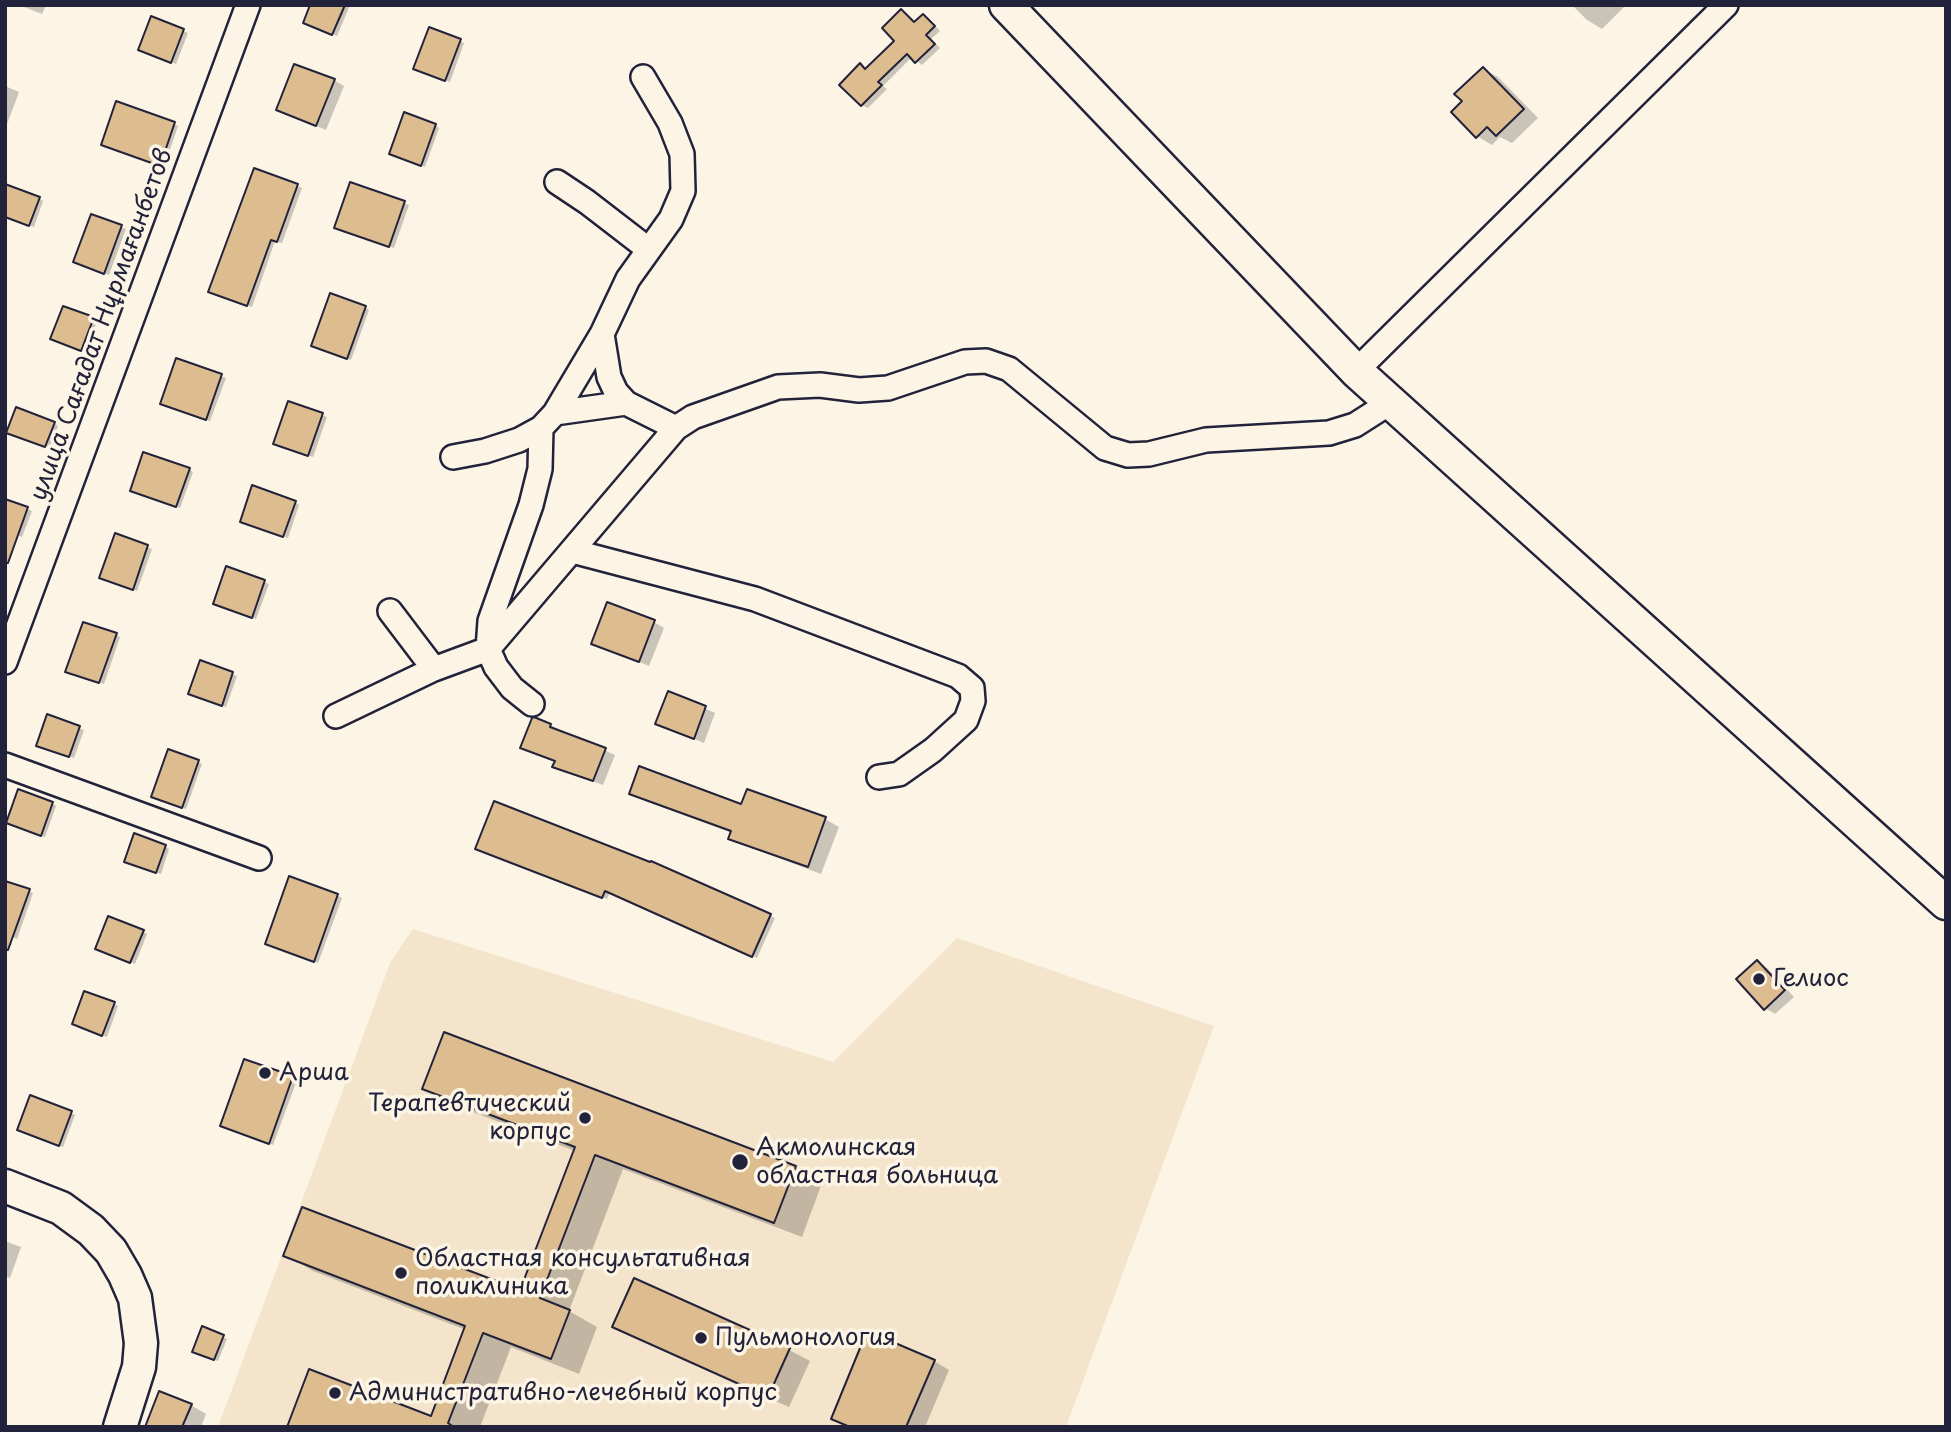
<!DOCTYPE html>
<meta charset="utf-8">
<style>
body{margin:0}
#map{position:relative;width:1951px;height:1432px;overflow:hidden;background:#fcf5e5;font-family:"Playpen Sans",sans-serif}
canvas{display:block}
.frame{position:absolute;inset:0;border:7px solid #22223b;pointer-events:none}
</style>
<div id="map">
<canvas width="1951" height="1432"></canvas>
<div class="frame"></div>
</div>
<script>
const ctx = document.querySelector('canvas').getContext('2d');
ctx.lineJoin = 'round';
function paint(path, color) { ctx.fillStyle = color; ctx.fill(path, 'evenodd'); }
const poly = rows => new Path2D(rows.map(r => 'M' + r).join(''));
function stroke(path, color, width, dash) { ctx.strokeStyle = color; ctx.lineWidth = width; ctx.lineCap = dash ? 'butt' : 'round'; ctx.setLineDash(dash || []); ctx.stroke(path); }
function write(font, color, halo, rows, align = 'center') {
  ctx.font = font + ' "Playpen Sans",sans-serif'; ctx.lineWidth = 7; ctx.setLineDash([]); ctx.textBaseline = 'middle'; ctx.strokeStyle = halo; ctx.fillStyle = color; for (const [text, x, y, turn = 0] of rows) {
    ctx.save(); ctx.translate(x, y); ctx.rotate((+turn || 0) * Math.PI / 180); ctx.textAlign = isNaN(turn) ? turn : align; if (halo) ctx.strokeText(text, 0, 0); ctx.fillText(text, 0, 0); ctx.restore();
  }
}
paint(poly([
 [413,929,833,1062,957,938,1214,1026,1066,1427,218,1427,390,963]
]), '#f3e4cb');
paint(poly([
 [19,5,46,5,42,14],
 [312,5,350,5,337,36,309,25],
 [1572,5,1626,5,1602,29,1587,20],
 [902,12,915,23,923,16,929,19,940,31,931,39,940,48,922,65,912,57,883,86,887,89,868,108,862,105,860,66,867,69,897,41],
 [152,18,188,33,176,64,144,51],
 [460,41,464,43,450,82,420,71],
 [1483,69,1498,77,1538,118,1512,143,1500,137,1492,145,1477,136,1464,101],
 [334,80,344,86,326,130,288,114],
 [5,86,19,92,6,127,5,127],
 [174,124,178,126,164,167,107,147],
 [435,125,439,128,425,167,395,156],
 [255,170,302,188,282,243,275,241,252,307,215,294],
 [351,184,409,205,394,248,340,230],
 [39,198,43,201,34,227,5,217],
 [92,216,126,229,109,275,79,264],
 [365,307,369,310,351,360,317,348],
 [93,319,97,321,86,352,56,341],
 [177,360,226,378,210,421,166,406],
 [289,403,327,417,313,457,280,445],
 [54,423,58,426,50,448,13,435],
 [189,469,193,472,180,508,136,493],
 [5,501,32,511,22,537,5,530],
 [295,502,299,505,288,538,246,523],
 [116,536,152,549,137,591,105,579],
 [227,569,269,584,256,619,219,606],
 [654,622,664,628,649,666,593,643],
 [116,635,120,637,104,684,71,673],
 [201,662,237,676,226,707,195,696],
 [669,693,715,713,704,743,657,723],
 [49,716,84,730,74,758,43,747],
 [550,725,615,755,603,785,564,771,555,766,556,762,523,747],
 [198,762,202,764,186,809,158,798],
 [631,793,742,806,825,819,839,827,821,874,744,845,731,838,732,833,645,801],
 [52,803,56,806,45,837,12,825],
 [165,847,169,849,161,874,130,864],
 [481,850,652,863,775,918,757,958,610,892,607,899],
 [29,891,33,893,17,939,5,934],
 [337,895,342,898,318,963,271,946],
 [143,932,147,934,135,964,101,950],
 [1758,963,1767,968,1794,997,1775,1014,1765,1008],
 [114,1004,118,1006,107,1037,78,1026],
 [246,1061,297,1080,273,1145,226,1128],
 [425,1088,795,1167,822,1183,802,1237,623,1169,569,1311,597,1327,579,1374,511,1347,480,1427,289,1427,432,1418,466,1330,313,1271,286,1255,521,1293,575,1151,452,1104],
 [71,1113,75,1115,63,1147,23,1131],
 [5,1241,21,1247,10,1278,5,1276],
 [635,1281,789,1350,810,1361,789,1407,635,1338,615,1327],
 [223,1337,227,1339,218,1361,199,1354],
 [934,1361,949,1370,925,1427,848,1427,833,1418],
 [191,1405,206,1414,201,1427,147,1427]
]), '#0003');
const building = poly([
 [310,5,345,5,332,35,303,23,310,5],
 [901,9,914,22,923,14,935,26,926,35,935,44,915,63,907,54,878,82,882,85,861,106,839,85,860,63,865,69,894,41,882,28,901,9],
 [151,16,184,29,171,63,138,50,151,16],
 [429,27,461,39,445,81,413,69,429,27],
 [294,64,335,79,316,126,276,110,294,64],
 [1483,67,1524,109,1496,136,1487,127,1476,138,1451,112,1462,101,1454,94,1483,67],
 [116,101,175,122,160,166,101,145,116,101],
 [404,112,436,124,421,166,389,154,404,112],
 [254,168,298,184,277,242,271,240,247,306,208,292,254,168],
 [350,182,405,201,389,247,334,228,350,182],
 [5,184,40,197,29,226,5,217,5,184],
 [91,214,122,225,104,274,73,262,91,214],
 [330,293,366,306,347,359,311,346,330,293],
 [63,306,94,317,81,351,50,339,63,306],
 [176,358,222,374,206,420,160,404,176,358],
 [288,401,323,413,308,456,273,444,288,401],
 [16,407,55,422,45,447,6,433,16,407],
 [143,452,190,468,176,507,130,491,143,452],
 [252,485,296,501,283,537,240,522,252,485],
 [5,499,28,507,8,563,5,563,5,499],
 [115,533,148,545,133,590,99,578,115,533],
 [226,566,265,580,252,618,213,604,226,566],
 [607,602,655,620,639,662,591,644,607,602],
 [83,622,117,633,99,683,65,672,83,622],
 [200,660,233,672,222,706,188,694,200,660],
 [668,691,706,706,694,739,655,724,668,691],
 [47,714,80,726,69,757,36,746,47,714],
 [534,717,551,724,550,727,606,748,593,781,552,767,555,761,520,748,532,718,534,717],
 [168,749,199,760,182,808,151,797,168,749],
 [639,766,741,804,747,789,826,817,808,867,728,839,731,831,629,794,639,766],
 [18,789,53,802,41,836,6,823,18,789],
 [494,801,650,862,651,861,771,914,752,957,605,891,602,898,475,849,494,801],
 [134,833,166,845,156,873,124,862,134,833],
 [289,876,338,894,314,962,265,944,289,876],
 [5,881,30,889,8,950,5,950,5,881],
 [108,916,144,930,130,963,95,949,108,916],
 [1757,960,1785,990,1764,1010,1736,979,1757,960],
 [84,991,115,1002,102,1036,72,1024,84,991],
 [444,1032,796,1166,774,1223,595,1155,540,1298,570,1310,551,1359,483,1333,448,1423,454,1427,287,1427,309,1369,431,1416,465,1326,283,1256,302,1207,520,1290,575,1147,422,1089,444,1032],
 [244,1059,293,1076,269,1144,220,1126,244,1059],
 [30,1095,72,1111,59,1146,17,1130,30,1095],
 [634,1278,790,1348,768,1397,612,1327,634,1278],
 [202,1326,224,1335,214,1360,192,1352,202,1326],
 [867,1331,935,1360,906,1427,850,1427,831,1419,867,1331],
 [159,1391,192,1404,182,1427,145,1427,159,1391]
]);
paint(building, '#ddbc8f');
stroke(building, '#22223b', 2);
const street = poly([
 [557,182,587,202,648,249],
 [602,334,609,377,616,392,626,403,676,428],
 [1356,371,1726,5],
 [555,413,626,403],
 [453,457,485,451,519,440,541,428,555,413,602,334,628,279,671,219,683,191,682,154,670,123,643,77],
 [572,551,755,599,958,676,972,688,973,701,966,720,933,750,899,774,879,777],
 [390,611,434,669],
 [5,662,248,5],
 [532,704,512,688,496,667,488,649,490,621,531,505,540,469,541,428],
 [336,716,434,669,488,649,676,428,693,417,778,387,820,385,859,390,888,388,965,362,986,361,1009,369,1105,448,1128,455,1149,454,1206,440,1329,433,1355,425,1391,402],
 [5,765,259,858]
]);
const secondary = poly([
 [1006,5,1356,371,1946,903],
 [5,1186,61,1208,91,1230,111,1251,125,1275,135,1298,141,1343,139,1367,120,1427]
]);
stroke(street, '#22223b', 28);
stroke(secondary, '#22223b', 37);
stroke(street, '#fcf5e5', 23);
stroke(secondary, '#fcf5e5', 32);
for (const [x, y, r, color] of [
 [1759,979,7,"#22223b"],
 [265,1073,7,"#22223b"],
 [585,1118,7,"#22223b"],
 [740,1162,9,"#22223b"],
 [401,1273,7,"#22223b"],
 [701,1338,7,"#22223b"],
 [335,1393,7,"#22223b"]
]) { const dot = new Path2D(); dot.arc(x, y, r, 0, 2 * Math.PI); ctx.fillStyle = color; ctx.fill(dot); stroke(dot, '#fcf5e5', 2.5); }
write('24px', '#22223b', '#fcf5e5', [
 ["улица Сағадат Нұрмағанбетов",102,325,-70]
]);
write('24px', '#22223b', '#fcf5e5', [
 ["Гелиос",1773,979],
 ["Арша",279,1073],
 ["Терапевтический",571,1104,"right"],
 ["корпус",571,1132,"right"],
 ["Акмолинская",756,1148],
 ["областная больница",756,1176],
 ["Областная консультативная",415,1259],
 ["поликлиника",415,1287],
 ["Пульмонология",715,1338],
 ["Административно-лечебный корпус",349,1393]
], 'left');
</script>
